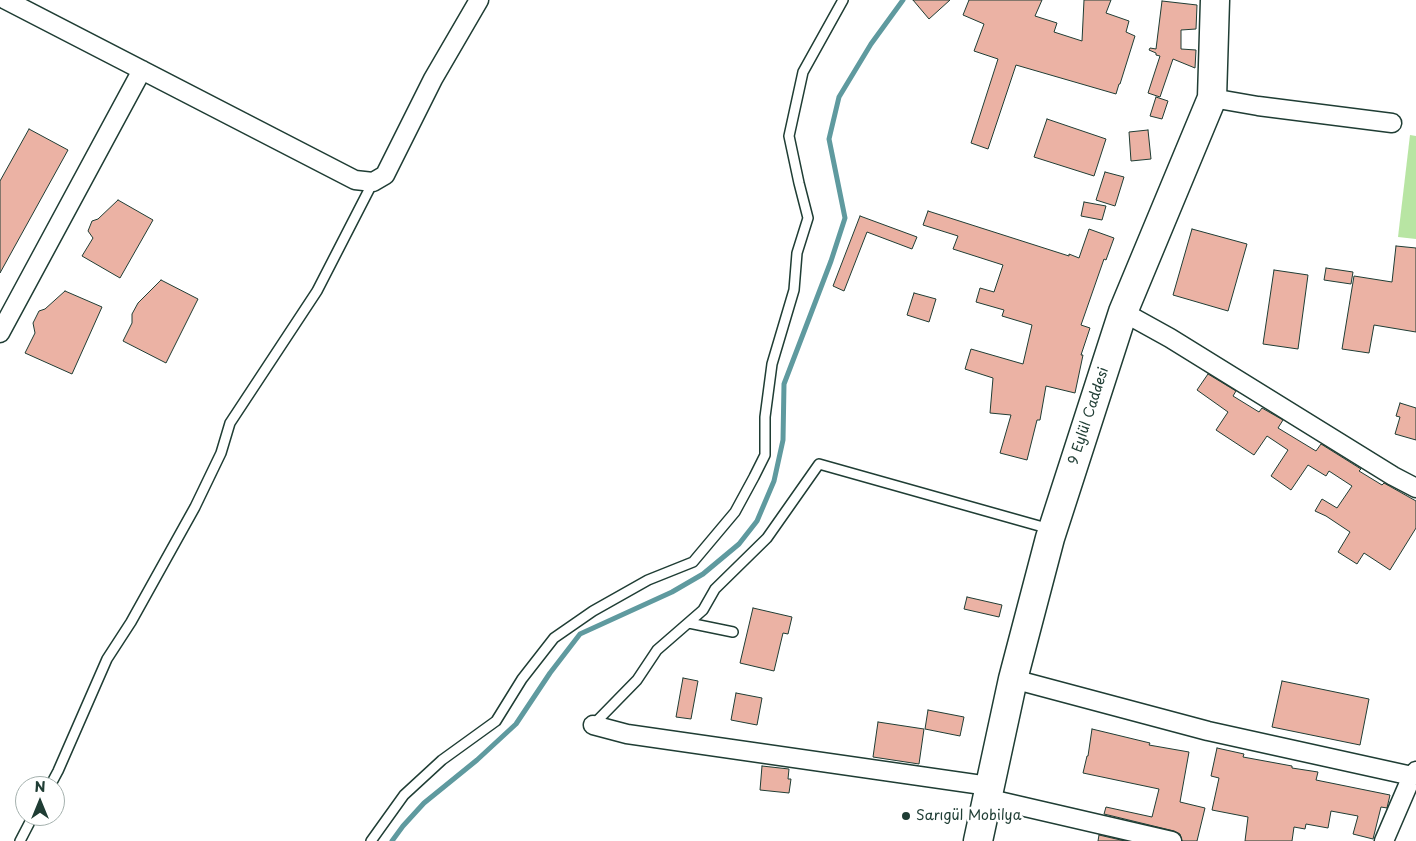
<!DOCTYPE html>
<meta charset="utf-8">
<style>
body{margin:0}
#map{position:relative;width:1416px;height:841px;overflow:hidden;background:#fff;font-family:"Playpen Sans",sans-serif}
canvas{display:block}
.north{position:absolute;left:15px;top:776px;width:50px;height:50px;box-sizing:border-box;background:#fff;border:1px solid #a5b1ae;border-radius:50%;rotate:0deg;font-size:14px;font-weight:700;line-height:20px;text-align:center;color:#1f3d34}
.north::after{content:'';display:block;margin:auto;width:18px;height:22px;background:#1f3d34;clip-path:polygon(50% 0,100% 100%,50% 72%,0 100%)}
</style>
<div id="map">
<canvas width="1416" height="841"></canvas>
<div class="north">N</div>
</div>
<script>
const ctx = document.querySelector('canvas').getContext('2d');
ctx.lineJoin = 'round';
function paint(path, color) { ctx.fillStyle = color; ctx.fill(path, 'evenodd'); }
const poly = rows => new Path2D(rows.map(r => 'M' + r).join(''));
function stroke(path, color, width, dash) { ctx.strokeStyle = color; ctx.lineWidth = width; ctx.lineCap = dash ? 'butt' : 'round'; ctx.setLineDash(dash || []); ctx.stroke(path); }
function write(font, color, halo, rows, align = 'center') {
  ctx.font = font + ' "Playpen Sans",sans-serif'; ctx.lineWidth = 5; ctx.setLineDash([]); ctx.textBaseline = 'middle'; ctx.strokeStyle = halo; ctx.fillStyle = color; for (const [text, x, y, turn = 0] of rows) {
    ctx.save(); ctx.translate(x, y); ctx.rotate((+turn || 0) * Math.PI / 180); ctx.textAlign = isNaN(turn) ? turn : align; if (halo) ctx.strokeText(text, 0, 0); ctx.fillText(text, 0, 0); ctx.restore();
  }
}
paint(poly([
 [1410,135,1416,136,1416,239,1398,237]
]), '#b8e5a3');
stroke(poly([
 [392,841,403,826,424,803,477,760,516,724,550,673,580,634,672,592,703,574,739,544,757,521,774,481,783,440,784,384,831,261,845,218,829,139,839,97,871,44,903,0]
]), '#5f9a9f', 5);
const building = poly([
 [913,0,950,0,929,19,913,0],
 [969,0,1042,0,1035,16,1057,23,1054,32,1082,41,1084,0,1111,0,1106,13,1129,21,1126,32,1135,36,1120,84,1119,84,1116,94,1016,65,988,149,971,143,998,59,974,51,984,24,963,15,969,0],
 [1162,1,1197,5,1196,29,1181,30,1181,49,1196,50,1195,68,1173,59,1160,97,1148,93,1160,56,1156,55,1156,53,1149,50,1150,48,1156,49,1162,1],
 [1156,97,1168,101,1162,119,1150,116,1156,97],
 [1047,119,1106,139,1094,176,1034,157,1047,119],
 [29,129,68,150,0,273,0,181,29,129],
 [1148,130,1151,159,1131,161,1129,132,1148,130],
 [1105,172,1124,177,1115,206,1096,200,1105,172],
 [118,200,153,220,120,278,82,256,93,238,88,231,92,221,98,219,118,200],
 [1084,202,1106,206,1102,220,1081,216,1084,202],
 [928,211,1069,256,1069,254,1079,258,1089,229,1114,238,1106,260,1104,259,1081,325,1090,328,1081,355,1083,355,1075,393,1046,386,1040,420,1037,420,1027,460,1000,453,1011,415,990,413,993,378,965,369,971,349,1023,364,1032,325,1002,316,1004,310,976,302,980,288,994,292,1003,265,953,249,958,236,923,225,928,211],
 [860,216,917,237,912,249,867,232,844,291,833,286,860,216],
 [1192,229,1247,244,1228,311,1173,295,1192,229],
 [1396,246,1416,248,1416,332,1374,325,1369,353,1342,349,1354,276,1392,282,1396,246],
 [1326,268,1353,272,1351,284,1324,280,1326,268],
 [1274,270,1308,275,1298,349,1263,344,1274,270],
 [161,280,198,299,166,363,123,341,132,323,132,314,138,303,161,280],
 [65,291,102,307,72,374,25,353,35,333,33,323,39,311,45,309,65,291],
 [914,293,936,299,929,322,907,315,914,293],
 [1208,374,1236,391,1233,396,1259,412,1262,408,1283,420,1278,428,1316,451,1321,444,1361,469,1359,471,1382,485,1384,483,1416,501,1416,528,1390,570,1364,553,1357,564,1338,552,1350,532,1326,516,1315,511,1322,499,1337,508,1352,486,1329,471,1326,476,1308,465,1291,490,1271,476,1288,450,1267,436,1254,455,1216,430,1228,412,1197,390,1208,374],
 [1400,403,1416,408,1416,440,1395,434,1400,417,1396,416,1400,403],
 [967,597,1002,605,999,617,964,609,967,597],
 [753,608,792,617,788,634,783,633,774,671,740,663,753,608],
 [683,678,698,681,691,719,676,717,683,678],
 [1282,681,1369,699,1360,745,1272,727,1282,681],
 [736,693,762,698,757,725,731,720,736,693],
 [928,710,964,717,960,736,925,729,928,710],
 [878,722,924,729,919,764,873,757,878,722],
 [1092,729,1150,743,1149,745,1189,752,1180,802,1205,808,1197,841,1182,841,1180,834,1174,831,1104,814,1106,807,1152,817,1159,789,1083,773,1087,756,1088,756,1092,729],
 [1217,748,1244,754,1243,757,1292,766,1292,768,1318,772,1316,780,1390,795,1387,808,1381,807,1373,839,1353,834,1358,816,1331,811,1328,828,1306,824,1305,829,1294,827,1292,841,1245,841,1248,817,1212,810,1219,778,1211,776,1217,748],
 [762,766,789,769,788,779,791,779,789,793,760,790,762,766],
 [1099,835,1125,841,1098,841,1099,835]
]);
paint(building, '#ebb2a4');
stroke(building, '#1f3d34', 1);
const lane = poly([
 [689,623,733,632],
 [593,725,637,680,657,650,703,610,715,589,767,538,819,464,1050,529],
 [50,786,58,771,107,659,131,622,195,507,221,453,230,423,317,291,373,182],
 [20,841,33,816],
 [371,841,404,795,442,760,496,721,522,679,554,638,593,611,648,580,693,562,735,512,754,477,765,455,765,417,772,364,794,290,797,253,808,218,799,183,789,136,803,72,843,0]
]);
const street = poly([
 [6,0,355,180,373,182,385,175,433,79,479,0],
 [1212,98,1258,106,1392,123],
 [1123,312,1170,338,1393,476,1416,488],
 [0,333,142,70],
 [1013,679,1208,731,1412,776],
 [593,725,627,734,989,786],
 [986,798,1172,841],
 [1384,841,1412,776,1416,771]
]);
const primary = poly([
 [978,841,1013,679,1050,538,1123,312,1212,98,1215,0]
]);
stroke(lane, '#1f3d34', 12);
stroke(street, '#1f3d34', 21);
stroke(primary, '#1f3d34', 31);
stroke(lane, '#fff', 9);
stroke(street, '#fff', 18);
stroke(primary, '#fff', 28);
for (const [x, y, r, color] of [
 [906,816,5,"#1f3d34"]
]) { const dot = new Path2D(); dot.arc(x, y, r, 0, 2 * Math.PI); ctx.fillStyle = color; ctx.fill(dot); stroke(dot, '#fff', 2); }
write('14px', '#1f3d34', '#fff', [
 ["9 Eylül Caddesi",1089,416,-72]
]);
write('14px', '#1f3d34', '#fff', [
 ["Sarıgül Mobilya",916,816]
], 'left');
</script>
